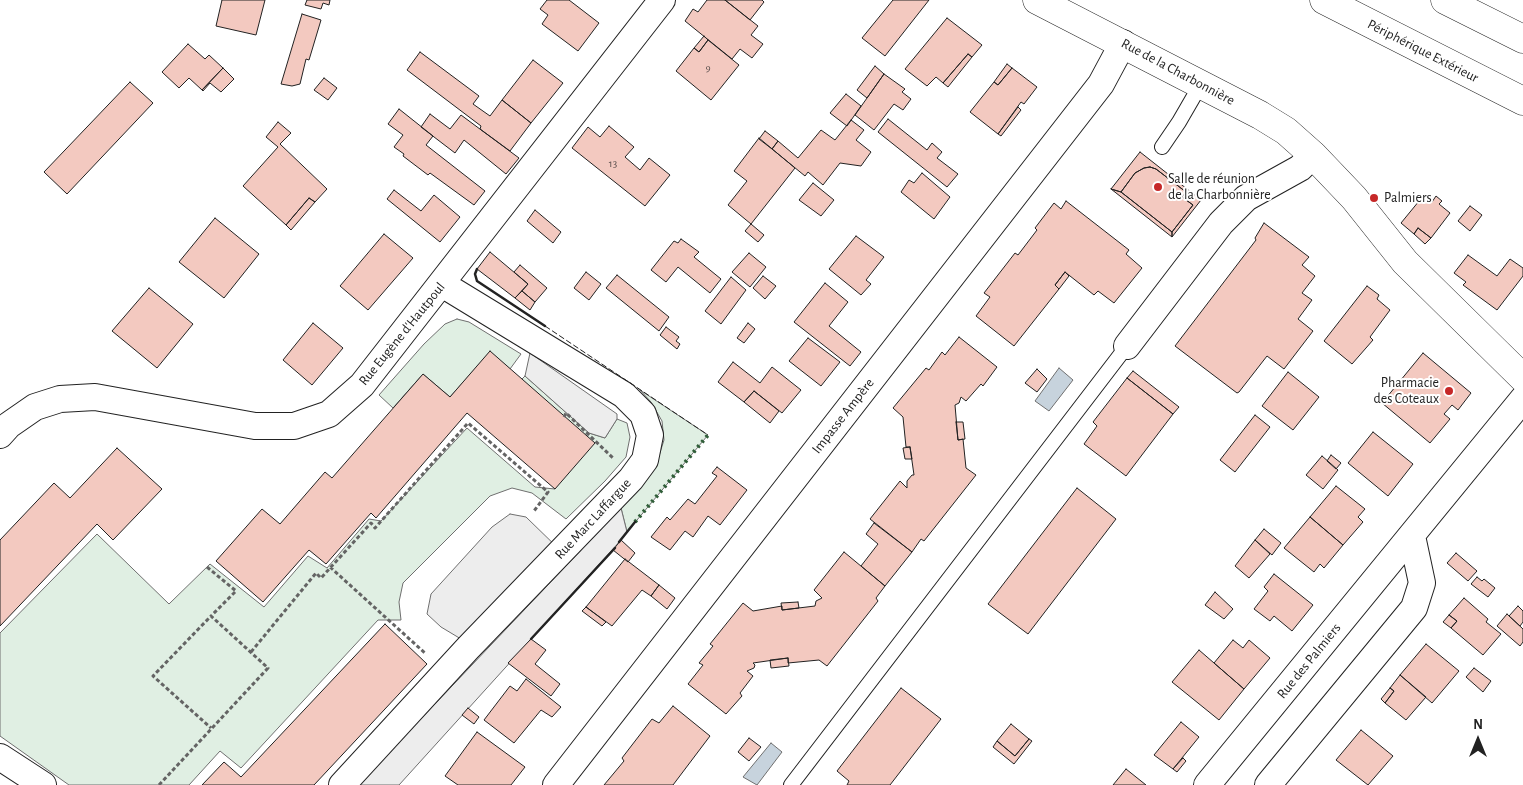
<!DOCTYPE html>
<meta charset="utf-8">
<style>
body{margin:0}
#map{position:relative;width:1523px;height:785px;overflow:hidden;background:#fff;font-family:"Alegreya Sans",sans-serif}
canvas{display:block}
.north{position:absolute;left:1453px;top:715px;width:50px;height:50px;-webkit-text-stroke:4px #fff;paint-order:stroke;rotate:0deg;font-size:14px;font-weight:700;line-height:20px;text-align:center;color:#222}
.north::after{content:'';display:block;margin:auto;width:18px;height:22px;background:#222;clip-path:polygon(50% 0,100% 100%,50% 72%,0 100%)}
</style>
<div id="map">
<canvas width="1523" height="785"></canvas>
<div class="north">N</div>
</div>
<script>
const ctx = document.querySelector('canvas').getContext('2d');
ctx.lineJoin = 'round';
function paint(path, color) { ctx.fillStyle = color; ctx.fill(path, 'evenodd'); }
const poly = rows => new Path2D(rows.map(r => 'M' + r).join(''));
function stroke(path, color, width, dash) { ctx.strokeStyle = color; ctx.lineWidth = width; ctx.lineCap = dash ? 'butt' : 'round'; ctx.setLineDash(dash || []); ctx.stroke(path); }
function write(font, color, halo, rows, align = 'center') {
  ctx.font = font + ' "Alegreya Sans",sans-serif'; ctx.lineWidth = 4; ctx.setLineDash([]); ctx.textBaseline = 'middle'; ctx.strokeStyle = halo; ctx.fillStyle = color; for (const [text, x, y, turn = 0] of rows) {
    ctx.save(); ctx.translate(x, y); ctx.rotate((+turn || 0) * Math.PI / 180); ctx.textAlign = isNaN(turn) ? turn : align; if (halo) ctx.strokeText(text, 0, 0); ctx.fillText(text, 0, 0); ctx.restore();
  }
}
const green = poly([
 [457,319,469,322,521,354,510,369,490,352,450,397,423,374,393,408,379,395,424,344,445,324,457,319],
 [525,376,589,433,605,438,617,419,627,423,630,437,626,457,605,481,566,519,532,493,512,488,490,496,403,583,399,602,401,620,378,620,241,768,220,751,189,785,69,785,0,736,0,633,97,534,169,604,210,564,264,607,308,556,327,568,369,519,381,521,467,428,535,487,555,489,522,379,525,376],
 [640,390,708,435,627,532,621,508,657,462,664,440,662,421,651,402,640,390]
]);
paint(green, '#e0efe3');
stroke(green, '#6f6f6f', 1);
const parking = poly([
 [530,353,617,414,617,419,605,438,589,433,525,376,530,353],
 [621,508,627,532,621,540,399,785,358,785,621,508],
 [510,514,526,517,562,552,461,639,441,627,427,614,431,594,492,527,510,514]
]);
paint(parking, '#ededed');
stroke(parking, '#6f6f6f', 1);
const water = poly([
 [1059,368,1073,380,1049,411,1035,401,1059,368],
 [771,743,782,752,757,785,743,777,771,743]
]);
paint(water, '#c7d3dd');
stroke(water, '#6f6f6f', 1);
const building = poly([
 [222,0,265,0,256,35,216,26,222,0],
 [307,0,330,0,329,5,323,3,321,9,305,5,307,0],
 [547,0,569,0,599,23,578,51,542,24,548,15,540,9,547,0],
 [707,0,725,0,758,26,751,35,763,44,752,58,740,49,732,59,685,21,693,9,698,12,707,0],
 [725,0,762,0,764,2,750,20,725,0],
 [893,0,929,0,885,56,862,38,893,0],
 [302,14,321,20,309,60,306,59,300,84,292,86,281,84,302,14],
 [947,18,982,45,972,57,968,54,943,83,936,77,927,86,905,69,947,18],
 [704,36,708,40,699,52,694,48,704,36],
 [708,40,739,65,711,100,676,71,694,48,699,52,708,40],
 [188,44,205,59,209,55,223,68,202,90,189,78,179,88,162,72,188,44],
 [420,52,479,96,473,104,490,116,502,100,531,123,510,151,480,129,481,126,407,70,420,52],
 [968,54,972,57,948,87,943,83,968,54],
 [533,60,563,83,531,123,502,100,533,60],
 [1007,64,1012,68,998,85,994,82,1007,64],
 [875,66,884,74,867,98,857,90,875,66],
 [223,68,234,79,221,92,210,83,203,91,202,90,223,68],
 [1012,68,1037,87,1024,104,1021,102,998,134,970,112,994,82,998,85,1012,68],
 [884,74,905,89,902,92,911,99,903,110,894,104,874,130,855,115,884,74],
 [324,78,337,88,328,100,314,90,324,78],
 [130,82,153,103,67,194,44,172,130,82],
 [846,94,861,106,847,126,830,113,846,94],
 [1018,107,1021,110,1001,136,998,134,1018,107],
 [399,109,433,136,426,145,485,191,474,205,430,173,428,175,403,156,404,154,394,147,403,135,388,124,399,109],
 [430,114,450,129,461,115,519,158,506,174,464,140,455,153,421,127,430,114],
 [888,119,927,150,932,143,942,152,937,158,958,174,947,187,878,132,888,119],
 [851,120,864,130,856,140,871,152,861,166,840,163,823,185,808,172,805,176,772,149,778,141,798,158,821,130,835,140,851,120],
 [278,122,291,133,280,144,327,189,315,202,309,198,286,225,243,186,278,147,266,137,278,122],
 [609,126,634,147,625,157,640,170,649,158,670,175,645,206,572,148,588,127,600,137,609,126],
 [765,131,778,141,772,149,759,139,765,131],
 [759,138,795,168,751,224,728,205,747,181,734,171,759,138],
 [1140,152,1201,200,1172,237,1172,232,1193,205,1182,197,1186,192,1156,169,1150,167,1144,168,1135,173,1121,192,1111,189,1140,152],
 [1150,167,1156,169,1186,192,1182,197,1193,205,1172,232,1121,192,1135,173,1144,168,1150,167],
 [922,173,950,197,934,219,901,192,909,180,914,183,922,173],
 [813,183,834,200,821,216,799,200,813,183],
 [1111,189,1121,192,1172,232,1172,237,1111,189],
 [394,190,421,211,434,195,460,217,440,242,387,199,394,190],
 [1424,195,1432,202,1436,196,1442,201,1439,204,1450,213,1431,238,1418,228,1414,234,1401,223,1424,195],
 [309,198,315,202,291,230,286,225,309,198],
 [1066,201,1129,250,1126,254,1142,268,1114,303,1098,291,1094,295,1065,272,1055,285,1059,289,1014,346,976,316,990,297,984,293,1015,253,1018,255,1037,230,1035,228,1054,203,1061,209,1066,201],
 [1470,206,1482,215,1470,231,1458,221,1470,206],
 [535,210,561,232,553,243,527,221,535,210],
 [215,218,259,254,224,298,179,262,215,218],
 [1264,223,1309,257,1302,265,1315,276,1302,293,1312,300,1298,319,1313,331,1284,369,1267,356,1239,392,1237,393,1175,346,1256,240,1255,238,1264,223],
 [751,224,764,235,758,242,745,231,751,224],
 [1418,228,1431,238,1425,244,1414,234,1418,228],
 [384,234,413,258,368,310,340,286,384,234],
 [856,236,884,257,866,280,871,284,861,295,829,269,856,236],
 [681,239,699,252,694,257,721,279,710,293,678,267,666,282,651,270,674,241,678,243,681,239],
 [490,252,528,284,515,298,477,269,490,252],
 [749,253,766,267,750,287,732,272,749,253],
 [1468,255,1497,276,1510,259,1523,268,1523,276,1497,310,1463,285,1466,282,1454,273,1468,255],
 [520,265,547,288,535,302,522,291,528,284,514,272,520,265],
 [586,272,601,284,589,300,574,288,586,272],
 [1065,272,1069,276,1059,289,1055,285,1065,272],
 [617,275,669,317,659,331,606,288,617,275],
 [763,276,776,286,765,299,753,288,763,276],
 [731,277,746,290,721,324,705,311,731,277],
 [825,283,848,302,829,326,861,352,850,366,794,322,825,283],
 [1367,286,1379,295,1377,299,1390,310,1370,337,1373,340,1352,364,1324,341,1367,286],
 [149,288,193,324,157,368,112,331,149,288],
 [522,291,535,302,530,310,515,298,522,291],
 [313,323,343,348,312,385,283,360,313,323],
 [748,323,755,329,744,343,737,338,748,323],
 [666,327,679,337,676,341,680,344,677,349,660,335,666,327],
 [959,337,997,367,983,386,981,384,966,401,961,397,959,403,955,405,958,440,963,439,966,468,976,475,924,541,921,539,912,552,870,519,900,481,907,488,907,481,912,475,914,475,910,447,906,447,903,417,893,408,926,368,929,370,942,352,945,355,959,337],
 [808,338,840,362,821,386,789,361,808,338],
 [490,351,595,443,555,489,467,413,376,518,371,513,326,564,309,550,263,602,216,561,262,509,280,524,325,472,332,478,423,374,450,397,490,351],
 [1423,353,1471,393,1458,410,1452,405,1444,414,1450,419,1430,443,1382,403,1423,353],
 [733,362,760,383,772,367,801,390,782,413,754,391,744,402,718,382,733,362],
 [1037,369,1047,379,1037,392,1025,383,1037,369],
 [1133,371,1179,407,1173,414,1127,378,1133,371],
 [1288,372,1319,397,1293,430,1262,406,1288,372],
 [1127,378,1173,414,1126,476,1084,444,1097,426,1093,422,1127,378],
 [754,391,779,411,770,423,744,402,754,391],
 [1255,415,1270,427,1235,472,1220,460,1255,415],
 [956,422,963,422,965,439,958,440,956,422],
 [1373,432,1413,464,1388,496,1348,463,1373,432],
 [910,447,912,459,905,459,903,448,910,447],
 [117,448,162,489,113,540,97,524,0,626,0,540,54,483,70,498,117,448],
 [1331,455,1341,463,1336,469,1327,461,1331,455],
 [1322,456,1338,470,1323,489,1306,475,1322,456],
 [717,467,747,490,720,525,708,516,693,537,685,531,670,550,651,537,667,517,670,520,688,499,695,504,717,476,712,473,717,467],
 [1336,486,1365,509,1358,517,1363,522,1343,545,1310,517,1336,486],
 [1077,488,1116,519,1028,634,988,604,1077,488],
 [1310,517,1343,545,1324,568,1320,564,1314,572,1284,548,1310,517],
 [874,523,912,552,885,586,861,566,878,544,866,534,874,523],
 [1264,529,1281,543,1272,555,1255,540,1264,529],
 [621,540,635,553,628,562,613,550,621,540],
 [1255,540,1270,554,1249,578,1235,566,1255,540],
 [844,552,885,586,876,598,878,601,827,666,819,660,788,663,788,658,753,663,755,665,754,668,747,671,753,676,740,693,742,696,726,714,688,684,703,665,699,663,713,646,710,644,743,603,753,611,782,606,782,610,815,606,816,601,822,598,814,590,844,552],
 [1456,553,1477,571,1468,581,1447,563,1456,553],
 [625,559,659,585,651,596,642,590,612,626,586,607,625,559],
 [1274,574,1313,605,1292,631,1274,616,1270,621,1254,609,1268,591,1264,587,1274,574],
 [1477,577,1482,581,1484,579,1495,588,1488,597,1471,584,1477,577],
 [659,585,675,598,667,609,651,596,659,585],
 [1215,592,1233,609,1224,619,1205,605,1215,592],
 [1464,598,1488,619,1486,622,1501,634,1483,655,1451,628,1457,621,1449,615,1464,598],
 [798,602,799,608,782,610,781,603,798,602],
 [1518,606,1523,611,1523,622,1520,626,1509,616,1518,606],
 [586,607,606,622,602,626,582,611,586,607],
 [1507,614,1523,629,1523,642,1520,646,1497,626,1507,614],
 [1449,615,1457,621,1451,628,1443,622,1449,615],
 [385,624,427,664,314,785,202,785,224,762,241,777,385,624],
 [531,639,546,650,535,664,560,684,551,696,508,663,531,639],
 [1233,640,1243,648,1249,640,1270,658,1244,689,1214,663,1233,640],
 [1426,644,1459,671,1432,703,1400,675,1426,644],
 [1199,650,1244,689,1219,720,1172,682,1199,650],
 [788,658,789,666,771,668,770,660,788,658],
 [1474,668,1491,681,1483,692,1466,677,1474,668],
 [1400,675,1426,697,1406,720,1385,703,1394,691,1390,688,1400,675],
 [526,679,561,707,552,717,541,710,514,743,484,720,510,686,517,691,526,679],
 [901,688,941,719,890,785,847,785,849,781,837,771,901,688],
 [1390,688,1394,691,1385,703,1381,699,1390,688],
 [673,706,710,736,673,785,604,785,624,761,622,758,652,719,659,723,673,706],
 [468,708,479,717,474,724,462,715,468,708],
 [1181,722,1199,737,1173,769,1154,755,1181,722],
 [1011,724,1029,739,1015,756,997,741,1011,724],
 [1361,730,1393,756,1368,785,1336,760,1361,730],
 [477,732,525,767,511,785,458,785,445,776,477,732],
 [749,738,761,747,749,761,738,752,749,738],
 [1029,739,1032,741,1014,764,993,747,997,741,1015,756,1029,739],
 [1183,758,1186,761,1177,772,1173,769,1183,758],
 [1126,769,1146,785,1113,785,1126,769]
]);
paint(building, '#f3c9c0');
stroke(building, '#222', 1);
const lane = poly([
 [1162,147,1179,122,1201,84],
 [791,785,1127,346]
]);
const street = poly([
 [1127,346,1221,223,1246,198,1300,168,1313,155],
 [0,435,9,425,35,407,60,399,95,397,255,426,294,426,329,414,362,385,662,0],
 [0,757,43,785],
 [342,785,468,648,631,479,645,460,650,435,643,414,624,395,442,284],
 [556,785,1101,84,1123,43],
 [1207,785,1523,399],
 [1268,785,1414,608,1422,583,1412,536]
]);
const secondary = poly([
 [1037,0,1260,115,1286,131,1313,155,1354,198,1405,262,1523,378]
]);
const highway = poly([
 [1324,0,1523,101],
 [1445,0,1523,39]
]);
stroke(lane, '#222', 16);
stroke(street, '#222', 28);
stroke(secondary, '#222', 29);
stroke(highway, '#222', 29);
stroke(poly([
 [564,417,566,413,613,458],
 [207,567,236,591,211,616],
 [330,567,426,654],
 [251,652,316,573,321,578,371,523,375,528,468,423,548,492,534,511],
 [159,785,268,668,211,616,153,676,211,728]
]), '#646464', 3, [4, 2.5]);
stroke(lane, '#fff', 14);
stroke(street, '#fff', 26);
stroke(secondary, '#fff', 28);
stroke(highway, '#fff', 28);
stroke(poly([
 [635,522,708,435]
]), '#2f5e38', 4, [2.5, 4]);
stroke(poly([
 [545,326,708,435]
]), '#222', 1, [6, 2.5]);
stroke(poly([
 [477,269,475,274,477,281,545,326],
 [619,542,635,522],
 [531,639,615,548]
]), '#222', 2.5);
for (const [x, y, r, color] of [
 [1158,187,5,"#c62828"],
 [1374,198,5,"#c62828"],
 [1449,391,5,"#c62828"]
]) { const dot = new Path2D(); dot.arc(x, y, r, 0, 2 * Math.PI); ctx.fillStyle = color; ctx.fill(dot); stroke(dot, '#fff', 2); }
write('11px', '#564c4a', null, [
 ["9",708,68],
 ["13",613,164]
]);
write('14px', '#222', '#fff', [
 ["Périphérique Extérieur",1423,51,27],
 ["Rue de la Charbonnière",1178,72,28],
 ["Rue Eugène d'Hautpoul",402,334,-51],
 ["Impasse Ampère",843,416,-52],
 ["Rue Marc Laffargue",593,519,-47],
 ["Rue des Palmiers",1309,661,-51]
]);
write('14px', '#222', '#fff', [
 ["Salle de réunion",1168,179],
 ["de la Charbonnière",1168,195],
 ["Palmiers",1384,198],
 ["Pharmacie",1439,383,"right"],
 ["des Coteaux",1439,399,"right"]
], 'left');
</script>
